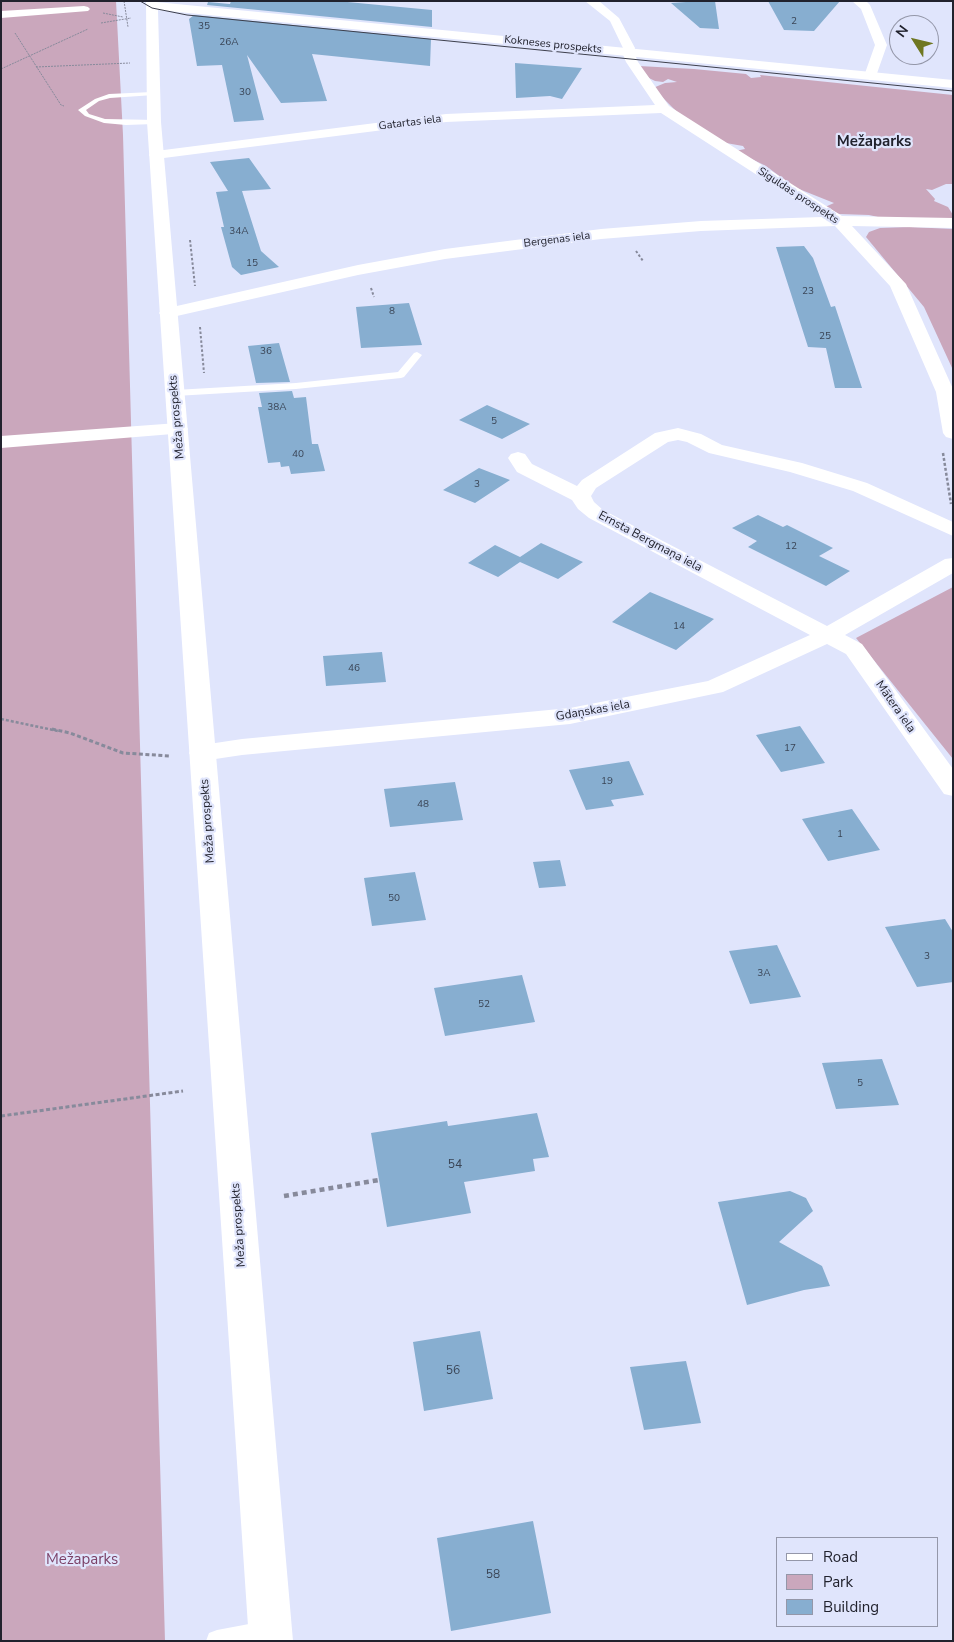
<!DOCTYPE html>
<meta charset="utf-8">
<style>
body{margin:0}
#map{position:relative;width:954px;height:1642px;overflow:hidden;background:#e0e5fc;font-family:"Nunito Sans",sans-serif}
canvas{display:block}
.frame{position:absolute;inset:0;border:2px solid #21222d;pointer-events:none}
.legend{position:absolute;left:776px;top:1537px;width:162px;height:90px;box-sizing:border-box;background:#e0e5fc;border:1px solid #9497a9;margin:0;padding:6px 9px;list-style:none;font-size:15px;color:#21222d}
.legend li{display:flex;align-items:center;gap:10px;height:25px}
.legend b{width:25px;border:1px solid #9497a9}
.north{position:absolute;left:889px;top:15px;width:50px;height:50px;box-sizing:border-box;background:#e0e5fc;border:1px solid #9497a9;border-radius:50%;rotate:306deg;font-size:14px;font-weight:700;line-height:20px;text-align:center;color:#21222d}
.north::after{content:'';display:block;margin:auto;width:18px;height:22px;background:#6f7721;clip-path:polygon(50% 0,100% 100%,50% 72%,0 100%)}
</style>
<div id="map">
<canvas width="954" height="1642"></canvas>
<div class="frame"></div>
<ul class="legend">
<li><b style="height:6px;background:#fff"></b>Road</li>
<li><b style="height:14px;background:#caa7bc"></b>Park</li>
<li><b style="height:14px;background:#87aed0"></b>Building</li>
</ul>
<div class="north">N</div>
</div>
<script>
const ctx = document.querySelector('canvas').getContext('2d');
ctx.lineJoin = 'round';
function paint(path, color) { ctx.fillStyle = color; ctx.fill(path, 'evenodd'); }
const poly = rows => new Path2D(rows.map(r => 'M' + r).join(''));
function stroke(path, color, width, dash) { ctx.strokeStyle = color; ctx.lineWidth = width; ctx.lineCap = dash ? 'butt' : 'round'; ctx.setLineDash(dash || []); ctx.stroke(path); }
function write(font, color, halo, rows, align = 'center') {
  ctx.font = font + ' "Nunito Sans",sans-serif'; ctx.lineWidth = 4.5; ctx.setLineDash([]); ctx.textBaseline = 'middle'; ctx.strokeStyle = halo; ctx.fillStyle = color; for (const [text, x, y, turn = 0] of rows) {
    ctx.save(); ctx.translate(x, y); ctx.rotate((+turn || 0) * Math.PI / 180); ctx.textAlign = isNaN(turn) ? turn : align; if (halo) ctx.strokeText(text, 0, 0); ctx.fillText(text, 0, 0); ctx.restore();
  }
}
paint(poly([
 [1,1,116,1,123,135,165,1641,1,1641],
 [639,66,694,69,746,74,751,78,761,77,760,75,953,95,953,184,946,184,932,190,926,189,935,199,934,201,948,207,953,215,953,221,887,219,869,215,839,214,825,207,834,203,794,187,766,166,735,151,745,149,743,146,726,143,683,118,653,88,665,83,677,82,668,79,663,82,655,81,649,78],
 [910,227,953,229,953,370,924,307,866,237,869,232,880,228],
 [953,587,953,759,856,638]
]), '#caa7bc');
paint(poly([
 [231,1,337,1,432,10,432,27,207,5,208,2,230,4],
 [701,1,715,1,719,29,700,28,671,3],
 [768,1,840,1,814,31,784,30],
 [194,15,431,39,430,66,312,54,327,101,281,103,247,55,264,120,234,122,222,65,197,66,189,19],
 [515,63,582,68,562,99,550,96,516,98],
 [249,158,271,189,242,191,261,251,279,267,241,275,232,267,221,227,224,227,216,192,228,191,210,162],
 [804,246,813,258,831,307,835,306,862,388,835,388,826,348,808,347,776,247],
 [409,303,422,345,361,348,356,307],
 [279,343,290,382,256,383,248,346],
 [292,391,294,398,306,397,312,444,318,444,325,471,291,474,289,466,281,467,280,462,268,463,258,407,262,407,259,393],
 [487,405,530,424,502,439,459,420],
 [479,468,510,480,475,503,443,490],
 [758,515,783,527,787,525,833,548,819,556,850,571,826,586,748,547,757,541,732,528],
 [541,543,583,562,558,579,520,562,498,577,468,563,495,545,520,557],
 [650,592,681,605,714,619,676,650,612,622],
 [382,652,386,682,326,686,323,656],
 [800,726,825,763,781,772,756,735],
 [629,761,644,795,611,800,614,806,586,810,569,770],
 [455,782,463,820,390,827,384,789],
 [852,809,880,850,828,861,802,819],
 [560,860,566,886,539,888,533,862],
 [415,872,426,920,372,926,364,878],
 [945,919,953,932,953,982,917,987,885,927],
 [777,945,801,997,750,1004,729,951],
 [522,975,535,1022,445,1036,434,988],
 [882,1059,899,1105,836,1109,822,1063],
 [537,1113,549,1157,533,1159,535,1171,464,1182,471,1213,387,1227,371,1133,447,1121,448,1126],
 [790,1191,806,1198,813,1211,779,1242,822,1266,830,1286,804,1290,747,1305,718,1202],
 [480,1331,493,1399,424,1411,413,1342],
 [686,1361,701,1423,644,1430,630,1367],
 [533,1521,551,1613,451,1631,437,1538]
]), '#87aed0');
stroke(poly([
 [124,1,128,27],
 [103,13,123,17],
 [101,23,131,18],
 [15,33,61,105,64,106],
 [36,67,130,63],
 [1,69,88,29]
]), '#878a9b', 1, [2, 1]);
stroke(poly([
 [190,240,195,286],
 [636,251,643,261],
 [371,288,374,297],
 [200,327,204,373]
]), '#878a9b', 2, [2.5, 2]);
stroke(poly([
 [943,453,951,504],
 [1,719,58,731]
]), '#878a9b', 2.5, [3, 2]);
stroke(poly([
 [52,729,70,733,123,753,170,756],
 [1,1116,183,1091]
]), '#878a9b', 3, [4, 2.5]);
stroke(poly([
 [284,1196,379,1180]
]), '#878a9b', 4.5, [5, 4]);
paint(poly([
 [152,92,155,94,154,95,110,98,99,101,86,110,89,114,105,119,157,120,158,122,154,124,126,125,104,123,85,116,78,110,95,99,109,94,152,92],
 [417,352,422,355,404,377,401,378,296,389,175,396,170,393,175,390,296,383,398,372,414,353,417,352],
 [265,1621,273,1624,276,1632,273,1640,270,1641,206,1641,209,1633,217,1630,265,1621]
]), '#fff');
paint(poly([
 [585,1,599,1,619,18,635,48,634,52,638,62,669,106,842,216,953,218,953,228,852,226,906,284,953,389,953,439,946,437,943,433,936,392,890,286,835,226,701,231,601,239,445,259,358,275,168,318,162,317,159,313,162,309,168,308,358,265,445,249,601,229,701,221,822,217,661,113,446,122,156,159,151,158,149,155,151,152,156,151,446,114,655,105,626,62,622,52,623,48,610,21,585,1],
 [852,1,866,1,870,5,887,45,875,79,870,80,864,76,875,45,861,9,852,1],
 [84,6,88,7,90,9,88,11,1,18,1,11,84,6],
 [178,423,185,425,188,429,185,433,1,448,1,436,178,423],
 [678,428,701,434,722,445,802,463,867,483,953,522,953,536,853,491,790,472,709,453,687,442,678,440,668,442,596,488,591,496,594,502,603,510,827,626,945,559,953,558,953,573,845,635,862,644,953,769,953,796,944,794,846,654,827,644,723,692,570,724,242,755,202,761,193,759,189,753,193,747,202,745,242,739,570,708,708,681,810,635,589,518,578,509,572,500,517,472,508,458,511,454,518,452,525,454,532,464,577,486,582,480,655,433,678,428]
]), '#fff');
paint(poly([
 [146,1,953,80,953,88,158,10,161,122,293,1641,249,1641,147,122,146,1]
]), '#fff');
stroke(poly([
 [140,1,152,8,187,15,953,91]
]), '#3d3f4c', 1);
write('10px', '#3a4556', null, [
 ["2",794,22],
 ["35",204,27],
 ["26A",229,43],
 ["30",245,93],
 ["34A",239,232],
 ["15",252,264],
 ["23",808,292],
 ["8",392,312],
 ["25",825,337],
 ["36",266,352],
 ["38A",277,408],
 ["5",494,422],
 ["40",298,455],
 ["3",477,485],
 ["12",791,547],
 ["14",679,627],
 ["46",354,669],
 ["17",790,749],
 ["19",607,782],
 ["48",423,805],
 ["1",840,835],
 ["50",394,899],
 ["3",927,957],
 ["3A",764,974],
 ["52",484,1005],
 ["5",860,1084]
]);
write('11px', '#21222d', '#e0e5fc', [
 ["Kokneses prospekts",553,45,6],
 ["Gatartas iela",410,123,-7],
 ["Siguldas prospekts",798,196,33],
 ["Bergenas iela",557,240,-7]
]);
write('12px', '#21222d', '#e0e5fc', [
 ["Meža prospekts",177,417,-95],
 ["Ernsta Bergmaņa iela",650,542,28],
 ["Mātera iela",895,707,55],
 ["Gdaņskas iela",593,711,-10],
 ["Meža prospekts",208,821,-94],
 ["Meža prospekts",239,1225,-94]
]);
write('12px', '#3a4556', null, [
 ["54",455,1165],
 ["56",453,1371],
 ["58",493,1575]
]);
write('bold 15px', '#21222d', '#e0e5fc', [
 ["Mežaparks",874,142]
]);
write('15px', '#7b4167', '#e0e5fc', [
 ["Mežaparks",82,1560]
]);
</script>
